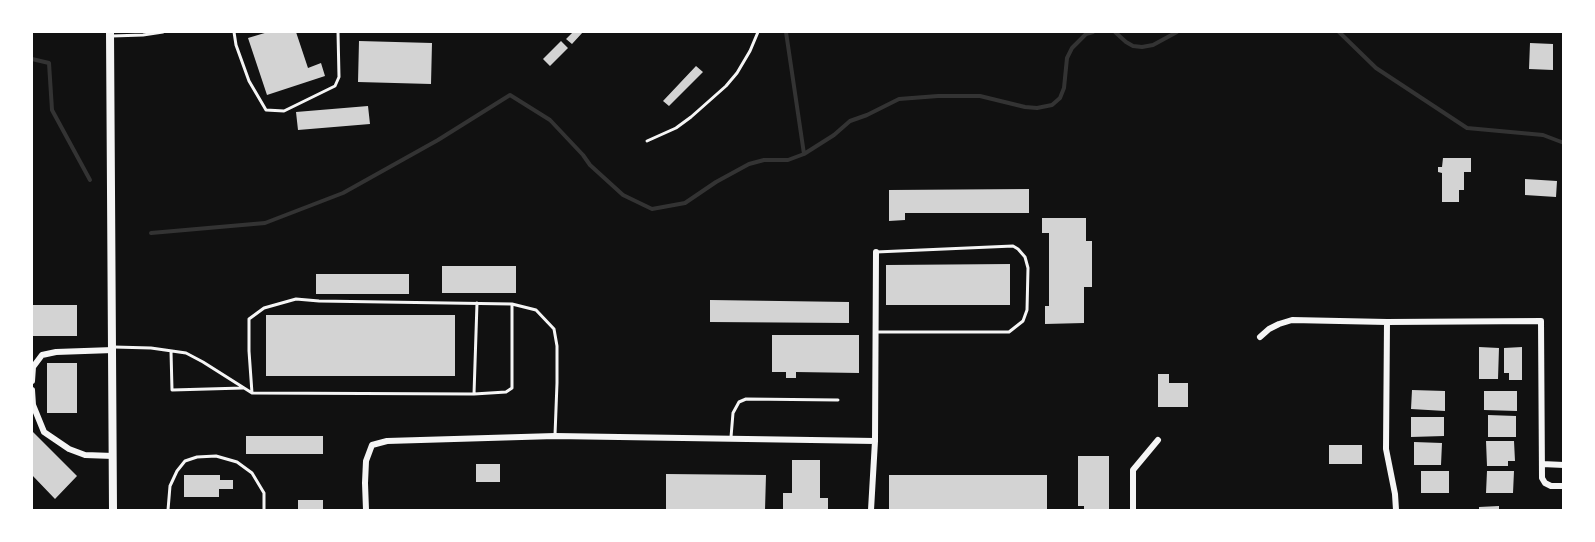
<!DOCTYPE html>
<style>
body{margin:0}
#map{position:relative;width:1595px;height:542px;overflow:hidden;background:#111;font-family:"Roboto Condensed",sans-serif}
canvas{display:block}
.frame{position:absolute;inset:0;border:33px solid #fff;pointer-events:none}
</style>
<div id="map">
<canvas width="1595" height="542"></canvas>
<div class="frame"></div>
</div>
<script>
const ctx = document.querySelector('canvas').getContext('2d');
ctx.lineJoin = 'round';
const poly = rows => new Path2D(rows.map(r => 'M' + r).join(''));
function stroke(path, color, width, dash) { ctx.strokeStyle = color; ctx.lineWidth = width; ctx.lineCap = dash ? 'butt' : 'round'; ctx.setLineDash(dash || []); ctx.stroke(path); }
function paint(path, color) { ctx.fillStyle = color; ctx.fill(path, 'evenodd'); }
stroke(poly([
 [786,32,804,154],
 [1115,32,1126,42,1133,46,1142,47,1153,45,1177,32],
 [1339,32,1376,68,1467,128,1543,135,1564,143],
 [32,59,49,63,52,110,90,180],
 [151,233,265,223,343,193,438,140,510,95,550,120,583,155,590,165,623,195,652,209,685,203,716,182,749,164,764,160,788,160,804,154,834,135,850,121,867,115,899,99,938,96,980,96,1025,107,1037,108,1052,105,1060,98,1064,88,1067,58,1072,48,1086,34,1093,32]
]), '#333', 4);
paint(poly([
 [268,32,296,32,308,68,321,63,325,76,267,95,248,38],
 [573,32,583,32,572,44,566,39],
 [359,41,432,43,431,84,358,82],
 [561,41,568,48,550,66,543,59],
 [1530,43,1553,44,1553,70,1529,69],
 [696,66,703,72,669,106,663,101],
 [368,106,370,124,298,130,296,112],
 [1443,158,1471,158,1471,172,1464,172,1464,190,1459,190,1459,202,1442,202,1442,173,1438,172,1438,167,1442,167],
 [1525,179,1557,181,1556,197,1525,195],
 [1029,189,1029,213,905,213,905,220,889,221,889,190],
 [1042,218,1086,218,1086,241,1092,241,1092,287,1084,287,1084,323,1045,324,1045,306,1049,306,1049,233,1042,233],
 [1010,264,1010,305,886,305,886,265],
 [442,266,516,266,516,293,442,293],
 [316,274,409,274,409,294,316,294],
 [710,300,849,302,849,323,710,322],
 [32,305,77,305,77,336,32,336],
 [266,315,455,315,455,376,266,376],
 [772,335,859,335,859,373,796,372,796,378,786,378,786,372,772,372],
 [1479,347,1499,348,1498,379,1479,379],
 [1522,347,1522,380,1509,380,1509,373,1504,373,1504,348],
 [47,363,77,363,77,413,47,413],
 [1158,374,1169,374,1169,383,1188,383,1188,407,1158,407],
 [1412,390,1445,391,1445,411,1411,409],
 [1484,391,1517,391,1517,411,1484,410],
 [1488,415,1516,416,1516,437,1488,437],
 [1411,417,1444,417,1444,436,1411,437],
 [32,431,77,476,55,499,32,475],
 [246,436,323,436,323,454,246,454],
 [1486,441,1514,441,1515,461,1508,461,1508,466,1487,466],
 [1414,442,1442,443,1441,465,1414,465],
 [1329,445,1362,445,1362,464,1329,464],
 [1078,456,1109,456,1109,510,1084,510,1084,506,1078,506],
 [792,460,820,460,820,498,828,498,828,510,783,510,783,493,792,493],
 [476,464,500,464,500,482,476,482],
 [1421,471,1449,471,1449,493,1421,493],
 [1487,471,1514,471,1513,493,1486,493],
 [666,474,766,475,765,510,666,510],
 [184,475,220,475,220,480,233,480,233,489,219,489,219,497,184,497],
 [889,475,1047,475,1047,510,889,510],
 [298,500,323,500,323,510,298,510],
 [1499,506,1499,510,1479,510,1479,507]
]), '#d3d3d3');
stroke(poly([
 [234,32,236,45,249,81,266,110,284,111,335,86,339,77,338,32],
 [112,36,143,35,163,32],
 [647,141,676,128,691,117,726,86,737,73,750,51,758,32],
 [876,332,1009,332,1023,321,1027,310,1028,268,1025,257,1018,249,1013,246,876,252],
 [114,347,151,348,186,353,203,362,252,393,474,394,506,392,512,388,512,305],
 [171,351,172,390,243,388],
 [252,393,249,351,249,319,264,308,296,299,319,301,512,304,536,310,554,329,557,346,557,383,555,435],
 [474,394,477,303],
 [731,437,733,413,739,402,746,399,838,400],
 [168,510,170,486,177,471,185,461,197,457,216,456,237,462,252,473,264,493,264,510]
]), '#f5f5f5', 3);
stroke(poly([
 [1387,322,1541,321,1542,478,1545,483,1551,486,1564,486],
 [1260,337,1269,329,1279,324,1292,320,1387,322,1386,449,1395,494,1396,510],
 [32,381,33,367,42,355,56,352,113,350],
 [32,390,33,405,44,432,69,449,85,455,113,456],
 [1542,464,1564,465],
 [366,510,365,483,366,461,372,445,387,441,555,436,875,441],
 [871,510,875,441,876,252],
 [1133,510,1133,470,1158,440]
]), '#f5f5f5', 6);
stroke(poly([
 [110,32,113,510]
]), '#f5f5f5', 8);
</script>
